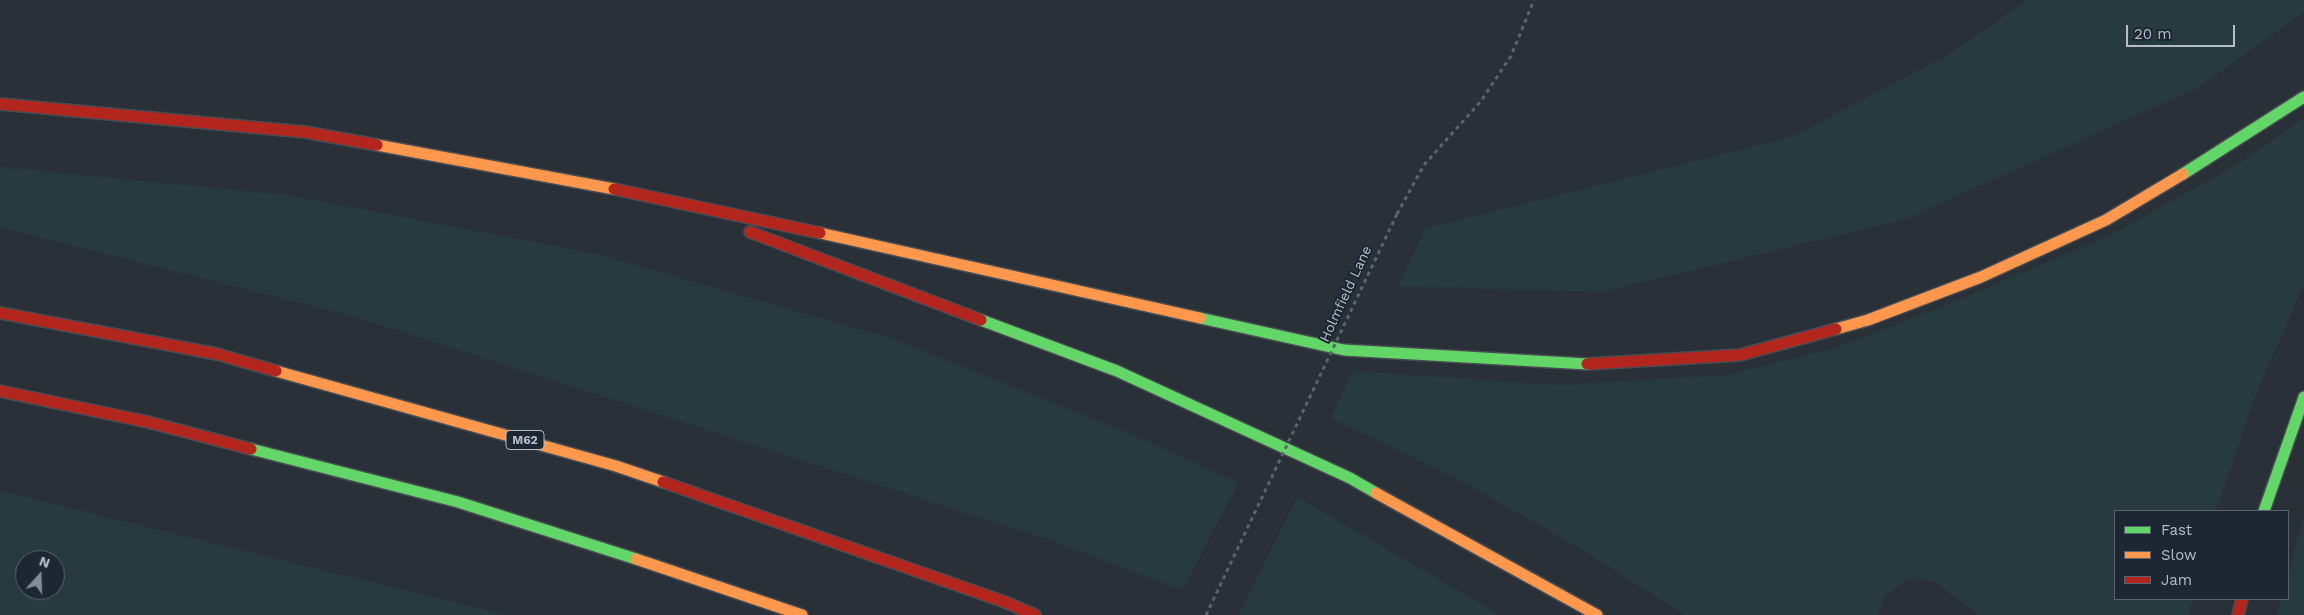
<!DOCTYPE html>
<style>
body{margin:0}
#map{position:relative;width:2304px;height:615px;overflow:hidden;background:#2a3038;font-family:"Work Sans",sans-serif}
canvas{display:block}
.legend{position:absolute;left:2114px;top:510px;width:175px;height:90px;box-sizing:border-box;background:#1d2633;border:1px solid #59626f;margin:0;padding:6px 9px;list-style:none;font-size:15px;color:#b4bcc9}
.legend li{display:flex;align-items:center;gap:10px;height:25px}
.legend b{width:25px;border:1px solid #59626f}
.north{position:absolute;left:15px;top:550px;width:50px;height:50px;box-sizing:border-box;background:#1d2633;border:1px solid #59626f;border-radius:50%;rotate:20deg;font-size:14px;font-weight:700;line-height:20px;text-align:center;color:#b4bcc9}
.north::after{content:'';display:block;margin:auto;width:18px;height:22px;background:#848b96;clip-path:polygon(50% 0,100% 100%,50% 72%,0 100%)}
.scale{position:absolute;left:2126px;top:25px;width:109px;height:22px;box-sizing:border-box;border:2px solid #b4bcc9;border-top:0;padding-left:6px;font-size:15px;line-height:18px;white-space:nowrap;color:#b4bcc9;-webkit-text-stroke:4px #1d2633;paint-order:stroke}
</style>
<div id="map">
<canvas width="2304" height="615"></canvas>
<ul class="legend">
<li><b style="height:6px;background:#63d668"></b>Fast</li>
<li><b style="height:6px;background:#ff974d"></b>Slow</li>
<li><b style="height:6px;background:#b3261e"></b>Jam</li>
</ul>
<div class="north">N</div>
<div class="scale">20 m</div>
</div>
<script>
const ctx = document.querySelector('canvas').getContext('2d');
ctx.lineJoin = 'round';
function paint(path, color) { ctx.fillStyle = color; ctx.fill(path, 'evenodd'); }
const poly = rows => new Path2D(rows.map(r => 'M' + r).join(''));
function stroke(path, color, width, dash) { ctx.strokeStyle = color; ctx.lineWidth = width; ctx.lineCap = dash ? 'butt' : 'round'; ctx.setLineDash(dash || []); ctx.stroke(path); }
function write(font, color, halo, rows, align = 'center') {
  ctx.font = font + ' "Work Sans",sans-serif'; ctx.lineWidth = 4; ctx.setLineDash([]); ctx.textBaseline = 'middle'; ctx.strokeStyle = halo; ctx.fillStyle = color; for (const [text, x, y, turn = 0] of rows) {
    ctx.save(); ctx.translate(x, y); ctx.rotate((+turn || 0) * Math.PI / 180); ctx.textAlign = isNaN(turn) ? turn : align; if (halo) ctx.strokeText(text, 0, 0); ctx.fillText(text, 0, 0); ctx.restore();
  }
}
paint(poly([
 [2028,0,2304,0,2304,12,2199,87,1906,219,1601,292,1398,286,1426,228,1794,136,1946,56],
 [2304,118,2304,284,2254,399,2216,511,2115,511,2115,599,2192,599,2189,615,1979,615,1934,581,1910,579,1885,595,1878,615,1685,615,1578,547,1458,479,1331,418,1353,371,1560,385,1726,375,1838,347,1949,304,2109,236,2240,163],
 [0,167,287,195,597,254,890,338,1135,436,1239,483,1182,590,1047,539,356,317,0,227],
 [0,491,506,615,0,615],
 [25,560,55,560,55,590,25,590],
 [1297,497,1500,615,1239,615],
 [2304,516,2304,615,2277,615,2281,599,2288,599,2288,575]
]), '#273a3e');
const fast = poly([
 [2183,174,2304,97],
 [1200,318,1344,350,1587,364],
 [981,320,1117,371,1350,478,1376,493],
 [251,449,458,502,636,559],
 [2264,511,2304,397]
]);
const slow = poly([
 [377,145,614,189],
 [820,233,1200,318],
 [1836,329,1868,320,1981,277,2106,220,2183,174],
 [276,371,616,466,663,482],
 [1376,493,1597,615],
 [636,559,802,615]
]);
const jam = poly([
 [0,104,305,132,377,145],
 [614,189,820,233],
 [750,232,981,320],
 [0,313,217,354,276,371],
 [1587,364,1740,355,1836,329],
 [0,391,148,422,251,449],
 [663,482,1005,602,1035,615],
 [2238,615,2242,599]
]);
stroke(fast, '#474c53', 14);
stroke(slow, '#474c53', 14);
stroke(jam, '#474c53', 14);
stroke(poly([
 [1397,214,1424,165,1481,101,1511,56,1534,0]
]), '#5d636a', 3, [4, 4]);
stroke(fast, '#63d668', 11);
stroke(slow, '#ff974d', 11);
stroke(jam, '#b3261e', 11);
stroke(poly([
 [1206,615,1397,214]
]), '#5d636a', 3, [4, 4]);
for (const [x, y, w] of [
 [525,440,38]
]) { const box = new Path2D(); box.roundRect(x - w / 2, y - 9.5, w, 19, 4); ctx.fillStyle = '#1d2633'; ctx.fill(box); stroke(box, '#b4bcc9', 1); }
write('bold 12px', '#b4bcc9', null, [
 ["M62",525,440]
]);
write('14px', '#b4bcc9', '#1d2633', [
 ["Holmfield Lane",1346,294,-65]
]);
</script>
